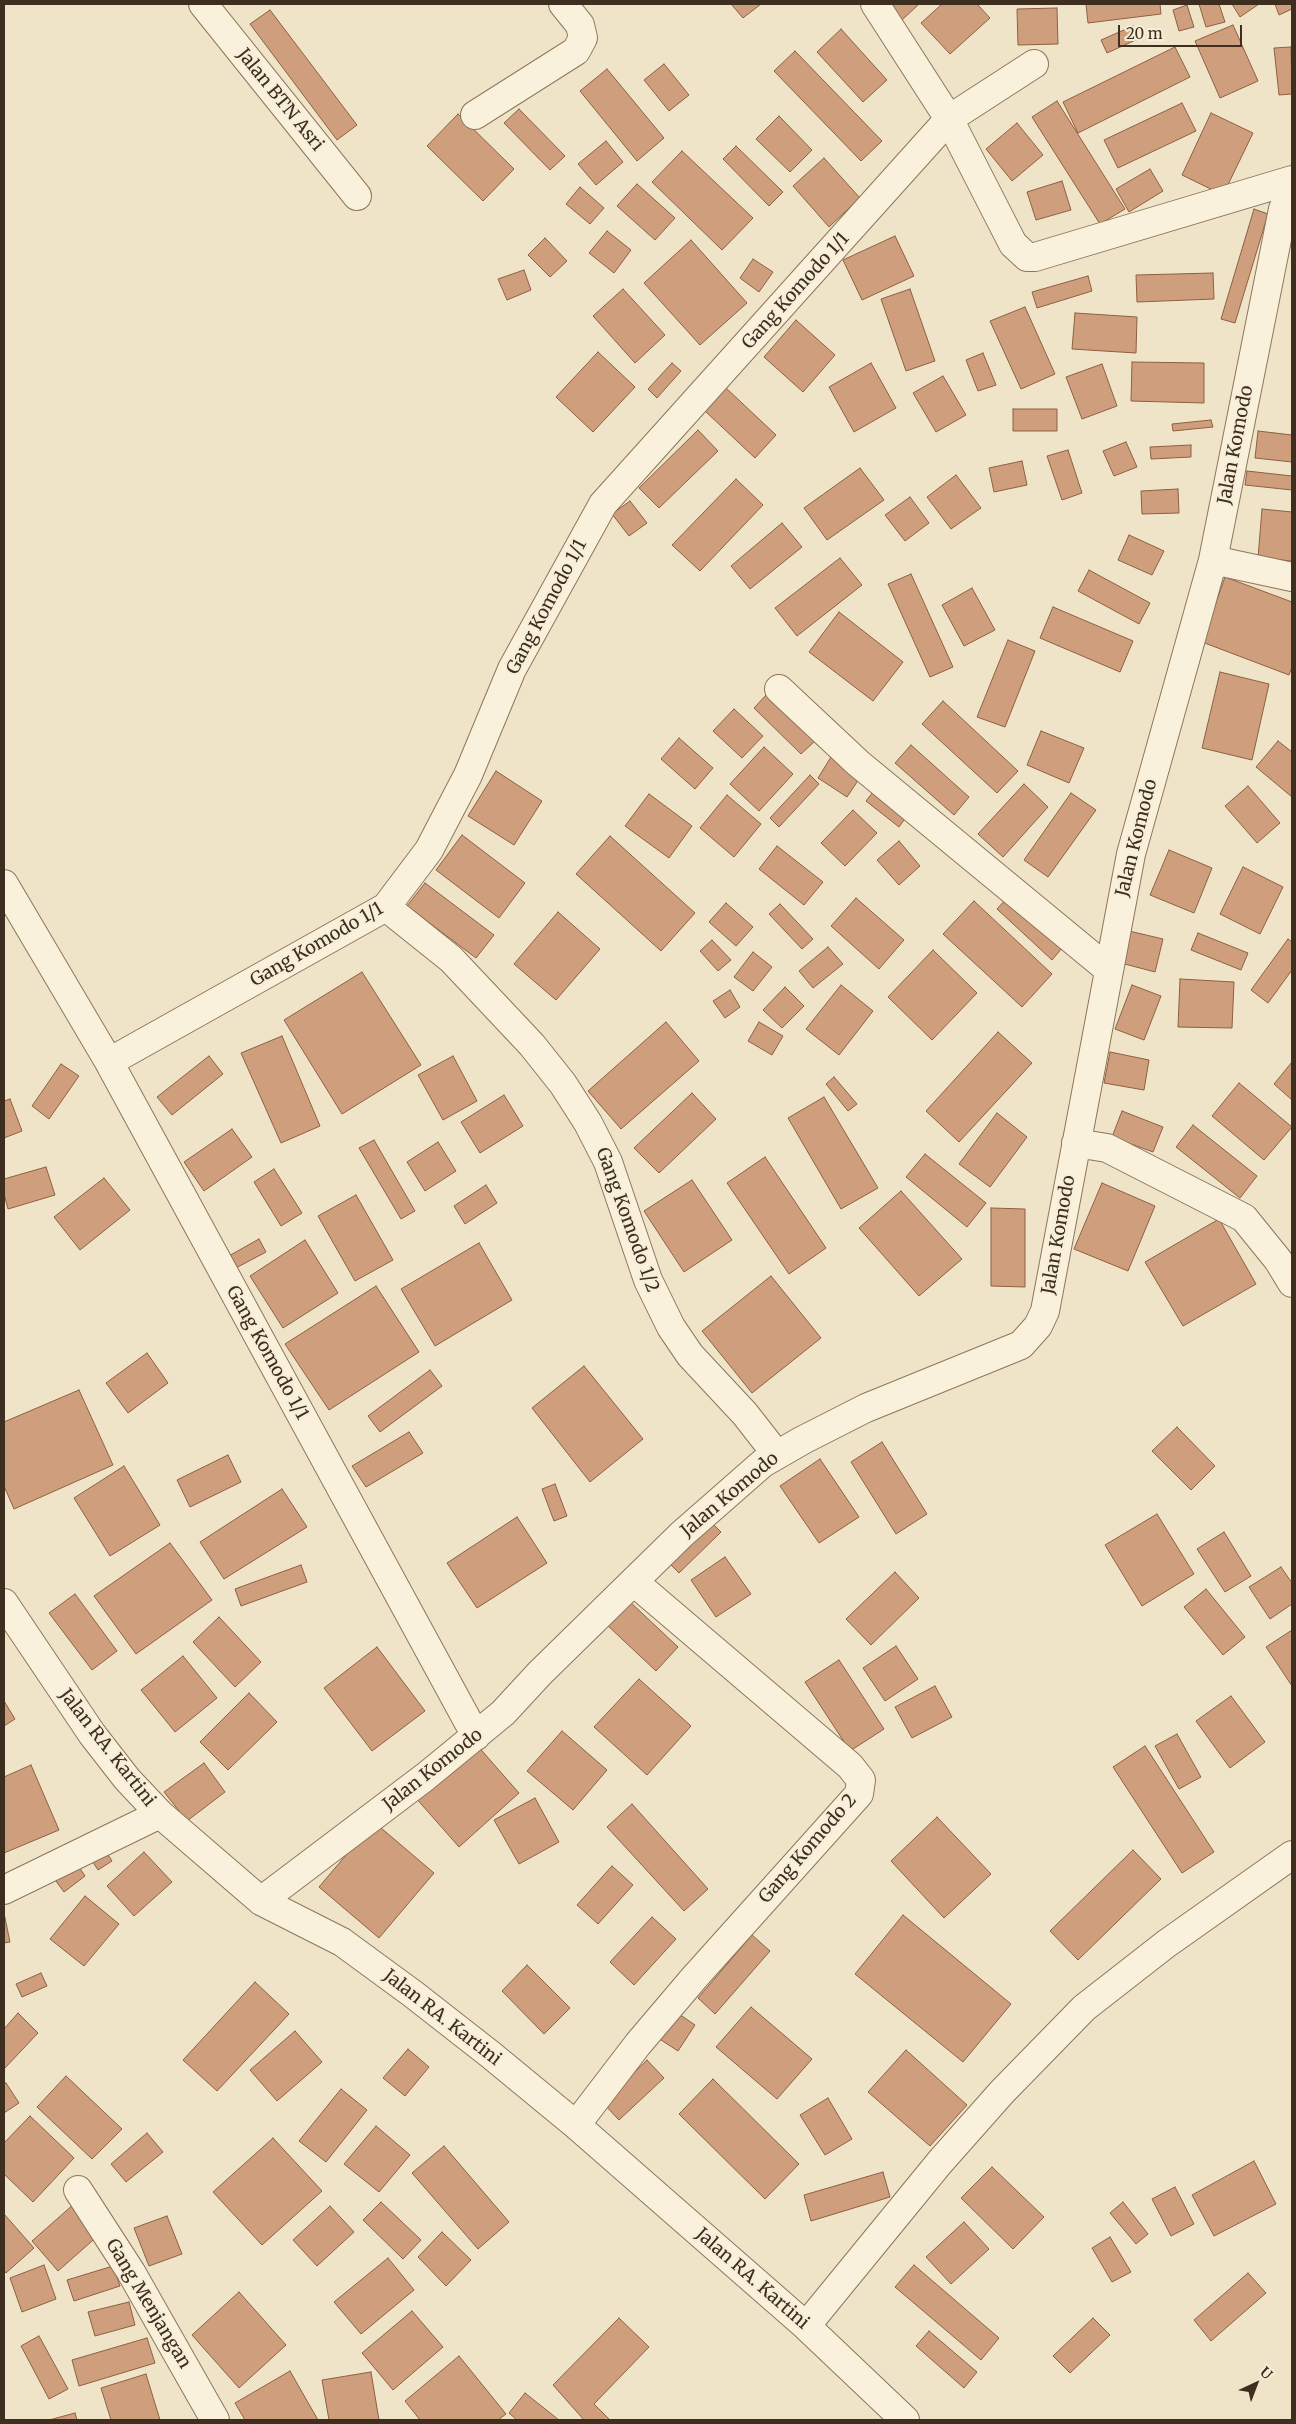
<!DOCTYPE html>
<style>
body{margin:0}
#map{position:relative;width:1296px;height:2424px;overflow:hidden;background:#f0e4c8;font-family:Merriweather,serif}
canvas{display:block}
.frame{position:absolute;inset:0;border:5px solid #3d2e20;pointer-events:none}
.north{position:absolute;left:1231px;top:2359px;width:50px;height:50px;-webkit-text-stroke:4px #f7eed8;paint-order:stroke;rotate:43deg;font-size:14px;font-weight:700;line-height:20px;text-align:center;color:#3d2e20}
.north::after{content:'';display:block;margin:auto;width:18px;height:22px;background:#3d2e20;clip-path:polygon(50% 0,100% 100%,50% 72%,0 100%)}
.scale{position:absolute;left:1118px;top:25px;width:124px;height:22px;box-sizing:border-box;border:2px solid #3d2e20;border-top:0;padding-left:6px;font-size:15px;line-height:18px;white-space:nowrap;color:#3d2e20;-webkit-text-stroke:4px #f7eed8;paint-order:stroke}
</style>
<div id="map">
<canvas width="1296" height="2424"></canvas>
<div class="frame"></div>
<div class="north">U</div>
<div class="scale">20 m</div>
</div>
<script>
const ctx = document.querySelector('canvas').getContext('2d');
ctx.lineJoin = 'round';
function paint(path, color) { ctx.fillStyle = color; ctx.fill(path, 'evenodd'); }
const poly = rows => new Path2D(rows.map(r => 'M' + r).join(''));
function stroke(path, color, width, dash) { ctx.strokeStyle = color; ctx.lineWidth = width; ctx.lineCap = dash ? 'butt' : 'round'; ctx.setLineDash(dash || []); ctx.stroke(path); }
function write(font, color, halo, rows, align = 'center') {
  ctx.font = font + ' Merriweather,serif'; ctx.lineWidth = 4.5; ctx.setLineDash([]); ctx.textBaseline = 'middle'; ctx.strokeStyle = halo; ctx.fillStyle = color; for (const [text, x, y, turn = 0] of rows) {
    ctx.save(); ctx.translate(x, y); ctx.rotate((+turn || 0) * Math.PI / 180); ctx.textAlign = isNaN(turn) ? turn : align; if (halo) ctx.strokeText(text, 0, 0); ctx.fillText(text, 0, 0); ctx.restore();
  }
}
const building = poly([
 [731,4,761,4,743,18,731,4],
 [886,4,919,4,902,20,886,4],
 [942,4,977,4,990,18,950,54,921,23,942,4],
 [1086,4,1160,4,1161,14,1088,23,1086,4],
 [1199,4,1219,4,1225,22,1206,27,1199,4],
 [1232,4,1259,4,1240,17,1232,4],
 [1275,4,1292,4,1292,9,1279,15,1275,4],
 [1187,5,1194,27,1179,31,1173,10,1187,5],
 [1057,8,1058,44,1018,45,1017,9,1057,8],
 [270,10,357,125,337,140,250,24,270,10],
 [1233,25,1258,81,1220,98,1195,41,1233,25],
 [1133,26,1138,39,1107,53,1101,40,1133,26],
 [841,29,887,80,863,102,817,52,841,29],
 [1175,47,1190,77,1078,133,1063,102,1175,47],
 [1291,47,1292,94,1279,95,1274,48,1291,47],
 [795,51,882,141,861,161,774,71,795,51],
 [664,64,689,95,669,111,644,80,664,64],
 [607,69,664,138,637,161,580,91,607,69],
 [1057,101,1125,209,1100,224,1032,117,1057,101],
 [1182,103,1196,131,1118,168,1104,140,1182,103],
 [519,109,565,156,550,170,504,123,519,109],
 [1211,113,1253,133,1223,195,1182,175,1211,113],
 [458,114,514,169,483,201,427,146,458,114],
 [779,116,812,150,790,172,756,139,779,116],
 [1017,123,1043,155,1012,181,986,149,1017,123],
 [606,141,623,162,596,185,578,164,606,141],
 [736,146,783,192,769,206,723,159,736,146],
 [682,151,753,218,722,250,652,182,682,151],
 [824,158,860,198,829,227,793,186,824,158],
 [1150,169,1163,191,1129,212,1116,189,1150,169],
 [1062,181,1071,210,1036,220,1027,192,1062,181],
 [637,184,675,218,655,240,617,206,637,184],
 [580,187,604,208,590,224,566,204,580,187],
 [1254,209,1268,214,1235,323,1221,319,1254,209],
 [607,231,631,250,614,273,589,253,607,231],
 [895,236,914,276,862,300,843,260,895,236],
 [545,238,567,261,550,277,528,255,545,238],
 [691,240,747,303,700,345,644,283,691,240],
 [753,259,773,272,759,292,740,278,753,259],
 [524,270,531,290,507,300,498,279,524,270],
 [1213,273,1214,299,1137,302,1136,275,1213,273],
 [1088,276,1092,291,1037,308,1032,292,1088,276],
 [623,289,665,335,635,363,593,316,623,289],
 [910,289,935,361,906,371,881,299,910,289],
 [1025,307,1055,374,1021,389,990,321,1025,307],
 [1075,313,1137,317,1136,353,1072,349,1075,313],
 [796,320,835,355,803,392,764,357,796,320],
 [598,352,635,387,593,432,556,397,598,352],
 [983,353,996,385,978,391,966,360,983,353],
 [1132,362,1204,363,1204,403,1131,401,1132,362],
 [672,363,681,371,657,398,648,389,672,363],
 [871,363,896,408,854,432,829,387,871,363],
 [1102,364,1117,406,1082,419,1066,377,1102,364],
 [943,376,966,415,936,432,913,393,943,376],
 [726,388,776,435,755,458,705,411,726,388],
 [1013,409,1057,409,1057,431,1013,431,1013,409],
 [1211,420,1213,427,1173,431,1172,424,1211,420],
 [698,430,718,451,659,508,639,488,698,430],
 [1258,431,1292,435,1292,462,1255,458,1258,431],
 [1126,442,1137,467,1114,476,1103,451,1126,442],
 [1191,445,1191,457,1151,459,1150,447,1191,445],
 [1068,450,1082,493,1062,500,1047,456,1068,450],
 [1022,461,1027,485,994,492,989,468,1022,461],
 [860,468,884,500,827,540,804,508,860,468],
 [1247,471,1292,476,1292,490,1245,485,1247,471],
 [956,475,981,508,951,529,927,497,956,475],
 [736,479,763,505,700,571,672,545,736,479],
 [1178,489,1179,513,1142,514,1141,491,1178,489],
 [910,497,929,523,905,541,885,515,910,497],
 [630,501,647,523,629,536,612,514,630,501],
 [1262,509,1292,512,1292,561,1258,558,1262,509],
 [782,523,802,547,750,589,731,566,782,523],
 [1129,535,1164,551,1152,575,1118,560,1129,535],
 [840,558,862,585,797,636,775,608,840,558],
 [1089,570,1150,603,1139,624,1078,591,1089,570],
 [911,574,953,667,930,677,888,584,911,574],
 [1225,577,1292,602,1292,667,1289,675,1202,642,1225,577],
 [972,588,995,630,964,646,942,605,972,588],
 [1053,607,1133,641,1120,672,1040,638,1053,607],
 [839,612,903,662,873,701,809,652,839,612],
 [1008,640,1035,651,1005,727,977,717,1008,640],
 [1220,672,1269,684,1252,760,1202,748,1220,672],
 [767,694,815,741,801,754,754,708,767,694],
 [943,701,1018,771,997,793,922,724,943,701],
 [734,709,763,736,742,758,713,731,734,709],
 [1041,731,1084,748,1069,783,1027,765,1041,731],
 [679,738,713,768,695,789,661,759,679,738],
 [1278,741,1292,752,1292,797,1256,767,1278,741],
 [911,745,969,797,954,815,895,763,911,745],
 [764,747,793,774,759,811,730,784,764,747],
 [831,757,861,776,847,797,818,778,831,757],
 [496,771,542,801,514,845,468,816,496,771],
 [810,775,819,784,779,827,770,818,810,775],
 [1024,784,1048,807,1003,857,978,834,1024,784],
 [1248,786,1280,823,1257,843,1225,806,1248,786],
 [873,792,906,817,899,827,866,801,873,792],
 [1071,793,1096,810,1048,877,1024,860,1071,793],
 [649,794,692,826,669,858,625,826,649,794],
 [727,795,761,824,734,857,700,828,727,795],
 [853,810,877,833,845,866,821,843,853,810],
 [462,835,525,883,499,918,436,870,462,835],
 [610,836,695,913,661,951,576,874,610,836],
 [899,841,920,866,899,885,877,860,899,841],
 [777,846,823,882,804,905,759,869,777,846],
 [1169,850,1212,868,1194,913,1150,895,1169,850],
 [1243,867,1283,887,1260,934,1220,914,1243,867],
 [425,883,494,935,476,958,407,906,425,883],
 [1008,897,1062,948,1052,960,997,909,1008,897],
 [856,898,904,940,879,969,831,926,856,898],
 [974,901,1052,974,1022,1007,943,934,974,901],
 [726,903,753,927,736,946,709,922,726,903],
 [780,904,813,939,802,949,769,914,780,904],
 [558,912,600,949,556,1000,514,964,558,912],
 [1129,931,1163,939,1155,972,1121,963,1129,931],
 [1198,933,1248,953,1241,970,1191,950,1198,933],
 [1288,939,1292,942,1292,970,1268,1003,1251,990,1288,939],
 [712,940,731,960,718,971,700,951,712,940],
 [828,947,843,964,813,988,799,971,828,947],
 [933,950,977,993,932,1040,888,997,933,950],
 [753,952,772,967,753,991,734,977,753,952],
 [362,972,421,1065,342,1114,284,1020,362,972],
 [1180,979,1234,982,1232,1028,1178,1027,1180,979],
 [841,985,873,1011,839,1055,806,1029,841,985],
 [1132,985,1161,996,1144,1040,1115,1029,1132,985],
 [785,987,804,1006,782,1028,763,1010,785,987],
 [730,990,740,1007,725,1018,713,1001,730,990],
 [666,1022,699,1061,621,1129,588,1091,666,1022],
 [759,1022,783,1036,772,1055,748,1041,759,1022],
 [998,1032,1032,1063,959,1142,926,1111,998,1032],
 [282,1036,320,1126,281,1143,241,1053,282,1036],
 [1110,1052,1149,1060,1144,1090,1104,1083,1110,1052],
 [209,1056,223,1074,172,1115,157,1097,209,1056],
 [453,1056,477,1101,443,1120,418,1075,453,1056],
 [1292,1062,1292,1100,1274,1084,1292,1062],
 [61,1064,79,1076,49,1119,32,1106,61,1064],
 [834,1077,857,1104,848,1111,826,1084,834,1077],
 [1239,1083,1292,1127,1264,1160,1212,1116,1239,1083],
 [692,1093,716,1119,659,1173,634,1148,692,1093],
 [504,1095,523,1126,480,1153,461,1122,504,1095],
 [824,1097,878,1188,841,1209,788,1118,824,1097],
 [10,1099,22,1131,4,1138,4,1101,10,1099],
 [1122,1111,1163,1127,1153,1152,1112,1137,1122,1111],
 [997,1113,1027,1137,990,1187,959,1164,997,1113],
 [1193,1125,1257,1176,1240,1198,1176,1147,1193,1125],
 [232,1129,252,1157,204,1191,184,1162,232,1129],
 [374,1140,415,1211,401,1219,359,1148,374,1140],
 [438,1142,456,1171,425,1191,407,1162,438,1142],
 [925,1154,986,1203,967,1227,906,1177,925,1154],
 [765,1157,826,1248,789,1274,727,1183,765,1157],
 [46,1167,55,1195,8,1209,4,1194,4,1179,46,1167],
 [274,1169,302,1213,281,1226,254,1182,274,1169],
 [104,1178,130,1210,80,1250,54,1217,104,1178],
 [692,1180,732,1240,684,1272,644,1211,692,1180],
 [1102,1183,1155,1206,1128,1271,1074,1249,1102,1183],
 [486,1185,497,1203,465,1224,454,1206,486,1185],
 [901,1191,962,1259,919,1296,859,1228,901,1191],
 [356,1195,393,1260,355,1281,318,1216,356,1195],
 [991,1208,1025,1209,1025,1287,991,1286,991,1208],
 [1219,1219,1256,1284,1183,1326,1145,1262,1219,1219],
 [259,1239,266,1252,234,1269,227,1257,259,1239],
 [305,1240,338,1293,283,1328,250,1276,305,1240],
 [479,1243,512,1300,435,1346,401,1289,479,1243],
 [771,1276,821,1338,752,1393,702,1331,771,1276],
 [376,1286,419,1352,329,1410,285,1344,376,1286],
 [147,1353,168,1383,128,1413,106,1383,147,1353],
 [584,1366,643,1439,590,1482,532,1408,584,1366],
 [430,1370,442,1386,380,1432,368,1416,430,1370],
 [79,1390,113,1465,14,1509,4,1486,4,1422,79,1390],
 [1177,1427,1215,1466,1191,1490,1152,1451,1177,1427],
 [409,1432,423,1453,366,1487,352,1466,409,1432],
 [882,1442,927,1514,896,1534,851,1462,882,1442],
 [228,1455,241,1482,190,1507,177,1480,228,1455],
 [820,1459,859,1517,819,1543,780,1486,820,1459],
 [124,1466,160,1525,110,1556,74,1498,124,1466],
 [555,1484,567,1516,554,1521,542,1489,555,1484],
 [282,1489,307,1527,224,1579,200,1542,282,1489],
 [1157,1514,1194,1574,1142,1606,1105,1545,1157,1514],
 [517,1517,547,1563,477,1608,447,1563,517,1517],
 [706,1517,721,1532,679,1573,665,1559,706,1517],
 [1224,1532,1251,1576,1225,1592,1197,1549,1224,1532],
 [170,1543,212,1600,136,1654,94,1596,170,1543],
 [725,1557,751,1594,716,1617,691,1580,725,1557],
 [301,1565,307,1582,241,1606,235,1589,301,1565],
 [1281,1567,1292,1583,1292,1604,1270,1619,1249,1587,1281,1567],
 [895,1572,919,1598,871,1645,846,1619,895,1572],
 [1206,1589,1245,1637,1223,1655,1184,1607,1206,1589],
 [75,1594,117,1651,92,1670,49,1613,75,1594],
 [628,1600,678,1647,656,1671,606,1624,628,1600],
 [219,1617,261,1662,235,1687,193,1642,219,1617],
 [1292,1630,1292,1686,1266,1647,1292,1630],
 [896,1646,918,1679,885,1701,863,1668,896,1646],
 [377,1647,425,1711,372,1751,324,1688,377,1647],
 [183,1656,217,1698,175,1732,141,1690,183,1656],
 [839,1660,884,1729,850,1751,805,1682,839,1660],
 [639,1679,691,1726,647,1775,594,1727,639,1679],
 [935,1686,952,1717,912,1738,895,1707,935,1686],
 [249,1693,277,1722,228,1770,200,1742,249,1693],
 [1231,1696,1265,1742,1230,1768,1196,1721,1231,1696],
 [4,1701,15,1719,4,1726,4,1701],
 [562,1731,607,1770,573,1810,527,1771,562,1731],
 [1177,1734,1201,1777,1179,1789,1155,1746,1177,1734],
 [476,1744,519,1793,459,1847,415,1797,476,1744],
 [1145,1746,1214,1852,1182,1873,1113,1767,1145,1746],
 [204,1763,225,1792,187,1821,164,1792,204,1763],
 [31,1765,59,1830,4,1853,4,1777,31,1765],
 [535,1798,559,1842,519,1864,494,1820,535,1798],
 [632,1804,708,1889,684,1911,607,1827,632,1804],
 [937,1817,991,1874,944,1918,891,1861,937,1817],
 [374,1822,434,1873,379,1938,319,1887,374,1822],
 [105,1850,112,1861,98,1870,91,1859,105,1850],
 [1133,1850,1161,1879,1078,1960,1050,1931,1133,1850],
 [144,1852,172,1882,134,1916,107,1886,144,1852],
 [75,1861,85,1876,64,1892,53,1877,75,1861],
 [612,1866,633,1885,598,1924,577,1905,612,1866],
 [85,1896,119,1924,84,1966,50,1939,85,1896],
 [4,1913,10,1942,4,1943,4,1913],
 [903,1915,1011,2004,963,2062,855,1974,903,1915],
 [652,1917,676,1939,634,1985,610,1962,652,1917],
 [752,1935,770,1951,715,2014,698,1998,752,1935],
 [527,1965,570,2008,544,2034,502,1991,527,1965],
 [41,1973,47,1986,22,1997,16,1984,41,1973],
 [255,1982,289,2014,217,2091,183,2060,255,1982],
 [751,2007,812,2059,777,2099,716,2047,751,2007],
 [676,2012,695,2025,678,2051,658,2038,676,2012],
 [18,2013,38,2033,4,2069,4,2029,18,2013],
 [295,2031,322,2062,277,2101,250,2070,295,2031],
 [408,2049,429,2067,405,2096,383,2078,408,2049],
 [906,2050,967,2105,930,2146,868,2092,906,2050],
 [647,2060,664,2078,619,2120,603,2103,647,2060],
 [66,2076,122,2129,92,2159,37,2107,66,2076],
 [713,2079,799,2164,765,2199,679,2114,713,2079],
 [6,2083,19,2103,4,2113,4,2084,6,2083],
 [341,2089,367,2110,326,2162,299,2141,341,2089],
 [828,2098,852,2139,825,2155,800,2115,828,2098],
 [30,2116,74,2158,33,2202,4,2174,4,2143,30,2116],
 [376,2126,410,2155,379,2192,344,2164,376,2126],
 [147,2133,163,2152,126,2182,111,2164,147,2133],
 [273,2138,322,2191,262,2245,213,2192,273,2138],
 [444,2146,509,2222,478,2249,412,2173,444,2146],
 [1254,2161,1276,2204,1214,2236,1192,2195,1254,2161],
 [992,2167,1044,2217,1013,2249,961,2198,992,2167],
 [883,2172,890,2197,811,2221,804,2195,883,2172],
 [1175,2187,1194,2224,1171,2236,1152,2199,1175,2187],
 [381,2202,421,2240,403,2259,363,2220,381,2202],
 [1123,2202,1148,2234,1136,2244,1110,2213,1123,2202],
 [74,2204,100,2234,58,2271,32,2241,74,2204],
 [330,2206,354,2232,317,2266,293,2240,330,2206],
 [4,2214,34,2248,6,2273,4,2270,4,2214],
 [167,2216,182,2254,149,2266,134,2228,167,2216],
 [964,2222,989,2249,951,2284,926,2257,964,2222],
 [442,2232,471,2260,446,2286,418,2257,442,2232],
 [1110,2237,1131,2272,1112,2282,1092,2248,1110,2237],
 [388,2258,414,2290,361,2334,334,2302,388,2258],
 [44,2265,56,2299,22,2312,10,2278,44,2265],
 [914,2265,999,2338,981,2360,895,2287,914,2265],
 [113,2266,120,2286,74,2301,67,2280,113,2266],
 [1248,2273,1266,2293,1211,2341,1194,2320,1248,2273],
 [239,2292,286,2345,239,2388,192,2335,239,2292],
 [129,2302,135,2325,95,2336,88,2312,129,2302],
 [412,2311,443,2347,393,2390,362,2353,412,2311],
 [619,2318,649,2347,594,2404,610,2420,584,2420,553,2385,619,2318],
 [1093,2318,1110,2335,1070,2373,1053,2356,1093,2318],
 [929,2331,977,2372,964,2388,916,2346,929,2331],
 [39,2336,68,2389,49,2399,21,2346,39,2336],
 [147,2338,155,2363,79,2386,72,2360,147,2338],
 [459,2356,506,2414,498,2420,420,2420,405,2401,459,2356],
 [290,2371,318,2420,245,2420,235,2403,290,2371],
 [371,2372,379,2420,329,2420,322,2380,371,2372],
 [146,2374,160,2420,111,2420,101,2388,146,2374],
 [525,2393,559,2420,517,2420,509,2413,525,2393],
 [75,2413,77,2420,49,2420,75,2413]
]);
paint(building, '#cf9f7d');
stroke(building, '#8d5f41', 1);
const minor = poly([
 [203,4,357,196],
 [875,4,949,119,1013,244,1027,257,1035,257,1292,180],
 [475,115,576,51,583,38,580,25,563,4],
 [1213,560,1292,577],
 [779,689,858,763,1109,970],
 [4,884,109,1062],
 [386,907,451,959,532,1045,563,1084,588,1123,608,1162,648,1280,671,1327,690,1355,745,1414,777,1455],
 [1076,1143,1107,1148,1244,1218,1278,1260,1292,1283],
 [4,1603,92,1734,127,1779,160,1814,261,1901,342,1942,413,1994,491,2055,576,2125,806,2326,905,2420],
 [476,1736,109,1062,386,907,429,850,468,775,512,669,603,504,949,119,1034,64],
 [4,1890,160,1814],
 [261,1901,425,1777,503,1713,540,1673,682,1534,763,1463,803,1440,866,1408,1021,1345,1038,1326,1045,1311,1131,854,1213,560,1283,209,1292,191],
 [576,2125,638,2044,694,1978,859,1794,861,1780,850,1766,634,1582],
 [78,2190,131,2272,215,2420],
 [806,2326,940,2162,1002,2092,1084,2008,1166,1944,1292,1855]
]);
stroke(minor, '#8d765c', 30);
stroke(minor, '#faf1dc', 28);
write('18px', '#3d2e20', '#f7eed8', [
 ["Jalan BTN Asri",280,100,51],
 ["Gang Komodo 1/1",796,291,-48],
 ["Jalan Komodo",1236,445,-79],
 ["Gang Komodo 1/1",547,607,-62],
 ["Jalan Komodo",1137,838,-76],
 ["Gang Komodo 1/1",317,945,-30],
 ["Gang Komodo 1/2",627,1220,70],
 ["Jalan Komodo",1059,1235,-80],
 ["Gang Komodo 1/1",267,1353,61],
 ["Jalan Komodo",730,1495,-40],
 ["Jalan RA. Kartini",107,1748,52],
 ["Jalan Komodo",433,1770,-38],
 ["Gang Komodo 2",808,1849,-49],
 ["Jalan RA. Kartini",442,2018,38],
 ["Jalan RA. Kartini",752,2279,41],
 ["Gang Menjangan",148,2304,59]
]);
</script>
